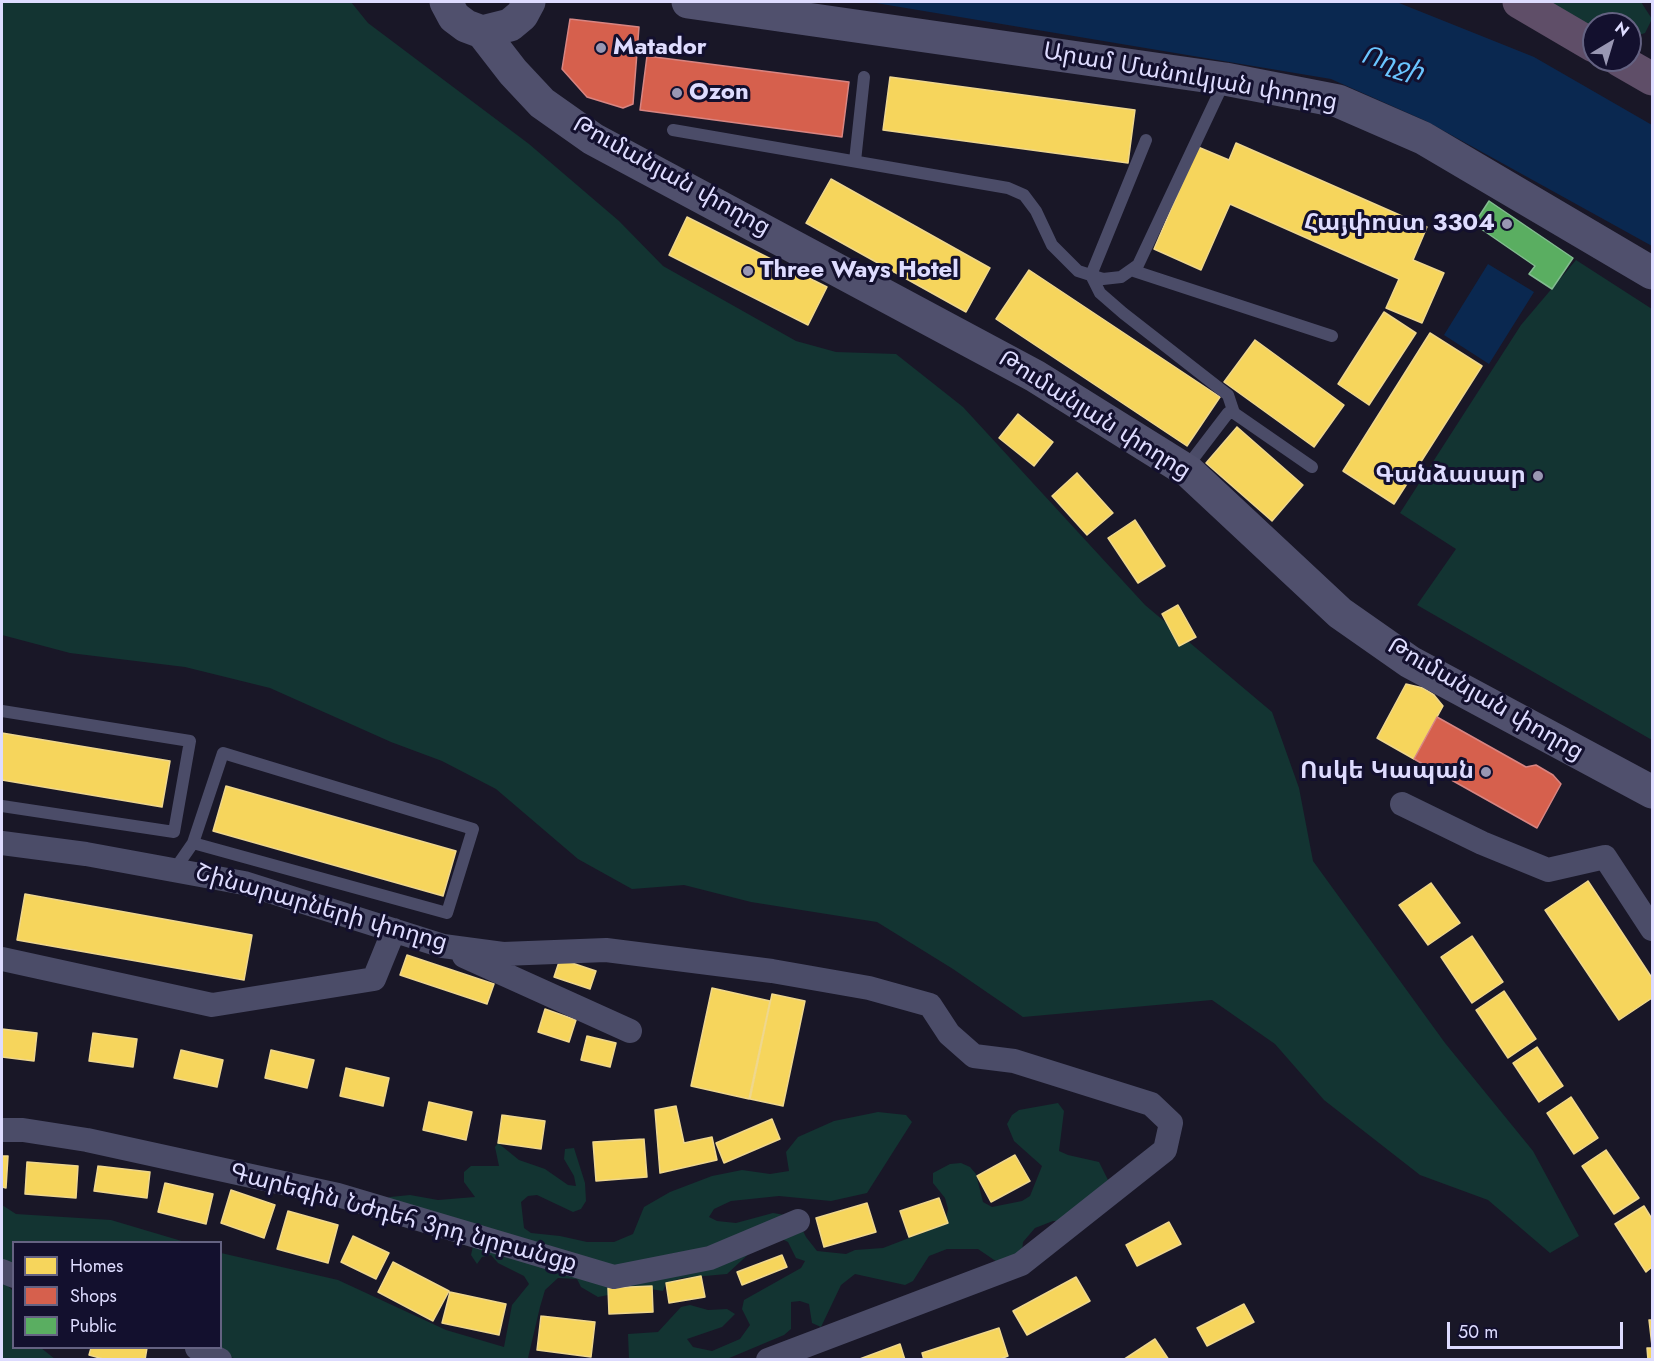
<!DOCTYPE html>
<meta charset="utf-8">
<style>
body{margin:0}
#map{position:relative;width:1654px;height:1361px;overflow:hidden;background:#191727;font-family:Jost,sans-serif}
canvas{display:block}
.frame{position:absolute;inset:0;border:3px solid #dedcff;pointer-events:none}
.legend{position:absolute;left:12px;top:1241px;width:210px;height:108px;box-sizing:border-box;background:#13102e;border:2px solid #646282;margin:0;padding:8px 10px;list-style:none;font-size:18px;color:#dedcff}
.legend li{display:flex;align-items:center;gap:12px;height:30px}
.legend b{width:30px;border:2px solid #646282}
.north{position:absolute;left:1582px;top:12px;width:60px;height:60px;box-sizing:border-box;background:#13102e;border:2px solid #646282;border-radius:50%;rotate:38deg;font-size:16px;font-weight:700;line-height:24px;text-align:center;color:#dedcff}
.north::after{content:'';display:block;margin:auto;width:21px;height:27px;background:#9997b3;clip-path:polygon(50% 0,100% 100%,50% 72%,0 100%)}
.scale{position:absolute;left:1447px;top:1322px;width:176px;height:27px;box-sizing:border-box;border:3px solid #dedcff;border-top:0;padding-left:8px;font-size:18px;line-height:21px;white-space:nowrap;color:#dedcff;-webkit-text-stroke:4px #13102e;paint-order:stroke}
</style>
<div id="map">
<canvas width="1654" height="1361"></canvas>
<div class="frame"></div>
<ul class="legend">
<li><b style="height:16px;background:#f6d55c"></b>Homes</li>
<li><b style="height:16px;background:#d6604d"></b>Shops</li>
<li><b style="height:16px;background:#5aae61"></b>Public</li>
</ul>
<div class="north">N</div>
<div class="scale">50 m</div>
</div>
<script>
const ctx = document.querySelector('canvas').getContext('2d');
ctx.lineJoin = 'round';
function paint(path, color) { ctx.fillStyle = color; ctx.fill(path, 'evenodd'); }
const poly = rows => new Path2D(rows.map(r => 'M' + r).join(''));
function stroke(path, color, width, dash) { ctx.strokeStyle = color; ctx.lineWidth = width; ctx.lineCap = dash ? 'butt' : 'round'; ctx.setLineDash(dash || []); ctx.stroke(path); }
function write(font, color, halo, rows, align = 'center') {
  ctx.font = font + ' Jost,"Noto Sans Armenian",sans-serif'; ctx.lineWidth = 6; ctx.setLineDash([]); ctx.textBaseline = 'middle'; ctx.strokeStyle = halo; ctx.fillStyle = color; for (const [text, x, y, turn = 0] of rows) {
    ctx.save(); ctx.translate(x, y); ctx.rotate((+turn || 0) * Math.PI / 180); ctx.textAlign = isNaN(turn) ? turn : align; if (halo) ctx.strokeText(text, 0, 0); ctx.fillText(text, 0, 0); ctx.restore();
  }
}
paint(poly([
 [2,2,351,2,368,23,529,144,619,221,663,266,796,341,836,352,896,354,963,407,1145,605,1272,712,1299,788,1313,861,1445,1043,1533,1151,1579,1236,1550,1253,1488,1200,1420,1175,1324,1100,1275,1044,1212,1000,1023,1017,953,969,877,922,751,902,684,885,632,889,578,859,496,789,442,761,391,742,270,688,185,667,70,653,2,635],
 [1544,2,1641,2,1652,19,1645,33,1630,38,1630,24,1594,24,1594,29],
 [1576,260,1652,309,1652,740,1417,605,1456,549,1400,513,1521,325],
 [1058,1103,1064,1111,1059,1151,1068,1155,1099,1162,1108,1180,1063,1221,1053,1221,1035,1228,1023,1242,1022,1252,1003,1266,978,1249,947,1249,929,1256,913,1281,905,1285,855,1274,841,1285,821,1327,812,1323,809,1304,800,1301,791,1302,791,1329,784,1335,727,1359,629,1359,628,1334,658,1332,681,1307,690,1305,708,1310,727,1309,735,1314,722,1327,687,1339,693,1347,712,1351,740,1339,750,1325,742,1309,744,1300,801,1268,805,1261,796,1258,788,1242,780,1238,754,1249,727,1274,682,1278,666,1283,663,1291,644,1288,598,1297,581,1287,577,1279,558,1278,545,1290,540,1307,528,1358,538,1359,240,1360,202,1348,220,1348,221,1253,338,1280,446,1330,504,1347,512,1305,529,1284,524,1276,498,1263,491,1255,482,1257,477,1264,471,1255,475,1237,382,1201,390,1197,410,1195,438,1200,475,1197,464,1182,464,1172,471,1166,499,1166,495,1147,498,1143,519,1160,545,1169,568,1185,576,1186,574,1176,564,1159,565,1149,574,1148,585,1183,586,1201,581,1209,573,1212,537,1195,528,1196,521,1202,524,1228,531,1233,560,1236,587,1242,614,1242,633,1234,644,1207,670,1192,712,1176,742,1170,770,1174,789,1171,786,1152,798,1137,834,1121,878,1112,906,1115,912,1122,867,1193,831,1201,779,1196,731,1201,714,1209,709,1217,717,1221,736,1223,773,1213,791,1216,798,1221,806,1237,817,1251,846,1254,855,1250,883,1248,930,1230,946,1219,948,1209,945,1198,933,1183,933,1173,950,1164,961,1163,970,1167,976,1174,983,1202,992,1207,1022,1201,1030,1196,1042,1166,1014,1141,1007,1124,1012,1115,1019,1110],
 [2,1205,16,1214,111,1220,185,1242,14,1242,13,1272,2,1265],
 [2,1280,13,1291,14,1348,41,1348,55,1359,2,1360]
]), '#133432');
paint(poly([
 [870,2,1399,3,1534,57,1652,125,1652,246,1426,121,1331,79],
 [1488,264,1534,292,1489,364,1444,335]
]), '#0a2850');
const homes = poly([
 [890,77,1135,110,1128,163,883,130,890,77],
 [1236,143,1427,227,1413,260,1444,273,1422,323,1386,308,1399,279,1230,204,1201,270,1154,249,1198,147,1229,160,1236,143],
 [831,179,990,268,966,312,806,223,831,179],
 [687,217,827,287,808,325,669,255,687,217],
 [1029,270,1220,397,1187,446,996,319,1029,270],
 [1384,312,1416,333,1369,405,1338,384,1384,312],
 [1430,333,1482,366,1394,504,1343,471,1430,333],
 [1255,340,1344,405,1314,447,1224,382,1255,340],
 [1018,414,1053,442,1034,466,999,438,1018,414],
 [1237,427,1303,485,1272,521,1206,463,1237,427],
 [1077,473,1113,513,1087,535,1052,496,1077,473],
 [1135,520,1165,566,1138,583,1108,538,1135,520],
 [1178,605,1196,637,1179,646,1162,614,1178,605],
 [1406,684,1423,688,1434,695,1443,706,1414,759,1377,738,1406,684],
 [2,733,170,761,162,807,2,780,2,733],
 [226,786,456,851,443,896,213,831,226,786],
 [1588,881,1652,978,1652,998,1619,1020,1545,910,1588,881],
 [1431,883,1460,923,1428,945,1399,905,1431,883],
 [25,894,252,935,244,980,17,940,25,894],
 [1472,936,1503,982,1472,1003,1441,957,1472,936],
 [407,955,494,984,487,1004,400,975,407,955],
 [560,959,596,971,590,989,554,977,560,959],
 [712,988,770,1001,749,1099,691,1086,712,988],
 [1504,991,1536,1039,1508,1058,1476,1010,1504,991],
 [772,994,805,1001,783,1106,750,1099,772,994],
 [545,1009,576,1020,569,1042,538,1032,545,1009],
 [2,1029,37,1033,34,1061,2,1057,2,1029],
 [93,1033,137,1039,133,1067,89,1061,93,1033],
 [587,1036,616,1043,610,1067,581,1060,587,1036],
 [1537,1047,1563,1086,1539,1102,1513,1063,1537,1047],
 [181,1050,223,1060,217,1087,174,1078,181,1050],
 [271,1050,314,1060,307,1088,265,1078,271,1050],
 [346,1068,389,1078,383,1106,340,1096,346,1068],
 [1571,1097,1598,1138,1574,1154,1547,1113,1571,1097],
 [429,1102,472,1112,466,1140,423,1130,429,1102],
 [676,1106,684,1143,712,1137,717,1160,660,1173,655,1110,676,1106],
 [502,1115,545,1121,541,1149,498,1143,502,1115],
 [772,1119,780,1139,724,1163,716,1143,772,1119],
 [644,1139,647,1177,596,1181,593,1142,644,1139],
 [1606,1150,1639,1198,1614,1214,1582,1166,1606,1150],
 [1015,1155,1030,1181,991,1202,977,1176,1015,1155],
 [2,1156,8,1156,6,1188,2,1187,2,1156],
 [27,1162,78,1166,76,1198,25,1194,27,1162],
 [98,1166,150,1172,147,1198,94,1191,98,1166],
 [165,1183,213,1194,206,1224,158,1212,165,1183],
 [231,1190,275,1205,264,1238,221,1223,231,1190],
 [939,1198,948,1223,909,1237,900,1211,939,1198],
 [867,1203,876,1232,824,1247,816,1218,867,1203],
 [1644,1206,1652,1219,1652,1267,1646,1272,1615,1224,1644,1206],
 [288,1211,338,1225,328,1263,277,1249,288,1211],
 [1169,1222,1181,1244,1137,1266,1126,1245,1169,1222],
 [353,1236,389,1253,376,1279,341,1262,353,1236],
 [782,1255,787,1267,742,1285,737,1272,782,1255],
 [393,1262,449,1291,433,1321,378,1292,393,1262],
 [701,1276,705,1297,669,1303,666,1283,701,1276],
 [1076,1277,1090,1301,1027,1335,1013,1311,1076,1277],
 [652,1286,653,1312,609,1314,608,1288,652,1286],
 [450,1292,506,1304,499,1335,442,1323,450,1292],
 [1244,1304,1254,1322,1207,1346,1197,1328,1244,1304],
 [541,1316,595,1322,591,1357,537,1350,541,1316],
 [1649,1320,1652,1320,1652,1346,1649,1320],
 [999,1328,1008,1356,998,1360,924,1360,922,1353,999,1328],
 [1155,1339,1169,1360,1123,1360,1155,1339],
 [900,1344,905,1360,857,1360,900,1344],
 [91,1348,147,1348,145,1360,107,1360,89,1355,91,1348],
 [1647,1348,1652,1348,1652,1360,1648,1360,1647,1348]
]);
paint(homes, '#f6d55c');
stroke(homes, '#efd78d', 1.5);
const shops = poly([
 [570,19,639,27,633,104,623,108,587,97,562,69,570,19],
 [647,56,849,82,842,137,640,110,647,56],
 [1437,717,1526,767,1536,765,1553,775,1561,784,1537,828,1414,759,1437,717]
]);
paint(shops, '#d6604d');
stroke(shops, '#d88582', 1.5);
const public = poly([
 [1489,201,1573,258,1552,289,1529,274,1535,266,1474,224,1489,201]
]);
paint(public, '#5aae61');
stroke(public, '#82bc90', 1.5);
stroke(poly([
 [673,130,1008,188,1024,195,1036,211,1052,245,1078,271,1103,279,1121,277,1138,265,1225,80],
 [1146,140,1091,275,1100,293,1123,313,1228,395,1234,413],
 [855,161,864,77],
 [1131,270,1332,336],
 [1186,468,1228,413,1234,413,1312,467],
 [2,711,190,741,174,832,2,806],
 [175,869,193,843,223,753,473,829,447,913,193,843]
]), '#4b4c68', 12);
stroke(poly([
 [1402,804,1482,843,1548,870,1605,857,1652,929],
 [2,843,86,854,244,883,443,946,503,954,606,950,772,971,869,988,930,1005,949,1034,974,1056,1014,1061,1151,1104,1171,1123,1165,1150,1021,1264,768,1360],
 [464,956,630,1031],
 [2,959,212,1005,374,979,394,930],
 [2,1130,23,1130,87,1140,338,1195,614,1277,710,1258,798,1221],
 [2,1271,14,1276],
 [197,1348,220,1360]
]), '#4b4c68', 24);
stroke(poly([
 [446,2,454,17,466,26,482,32,510,25,522,15,529,2],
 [688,2,1225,79,1338,101,1423,138,1652,273],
 [482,32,513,72,542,103,593,139,1035,376,1189,472,1340,613,1410,662,1652,792]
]), '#50506d', 33);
stroke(poly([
 [1519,2,1594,46],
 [1619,60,1652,79]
]), '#5f4e68', 33);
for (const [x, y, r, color] of [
 [601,48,6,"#9997b3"],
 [677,93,6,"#9997b3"],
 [1507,224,6,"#9997b3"],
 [748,271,6,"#9997b3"],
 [1538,476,6,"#9997b3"],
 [1486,772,6,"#9997b3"]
]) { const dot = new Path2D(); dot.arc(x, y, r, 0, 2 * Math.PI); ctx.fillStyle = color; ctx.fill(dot); stroke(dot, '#13102e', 2); }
write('bold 24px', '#dedcff', '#13102e', [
 ["Matador",613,48],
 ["Ozon",689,93],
 ["Հայփոստ 3304",1495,224,"right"],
 ["Three Ways Hotel",760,271],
 ["Գանձասար",1526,476,"right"],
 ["Ոսկե Կապան",1474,772,"right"]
], 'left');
write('24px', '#dedcff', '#13102e', [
 ["Արամ Մանուկյան փողոց",1190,78,10],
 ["Թումանյան փողոց",671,177,29],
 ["Թումանյան փողոց",1094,416,32],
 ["Թումանյան փողոց",1485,700,30],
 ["Շինարարների փողոց",321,909,16],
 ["Գարեգին Նժդեհ 3րդ նրբանցք",403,1219,15]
]);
write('italic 26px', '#6ac5ff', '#13102e', [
 ["Ողջի",1392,65,17]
]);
</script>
